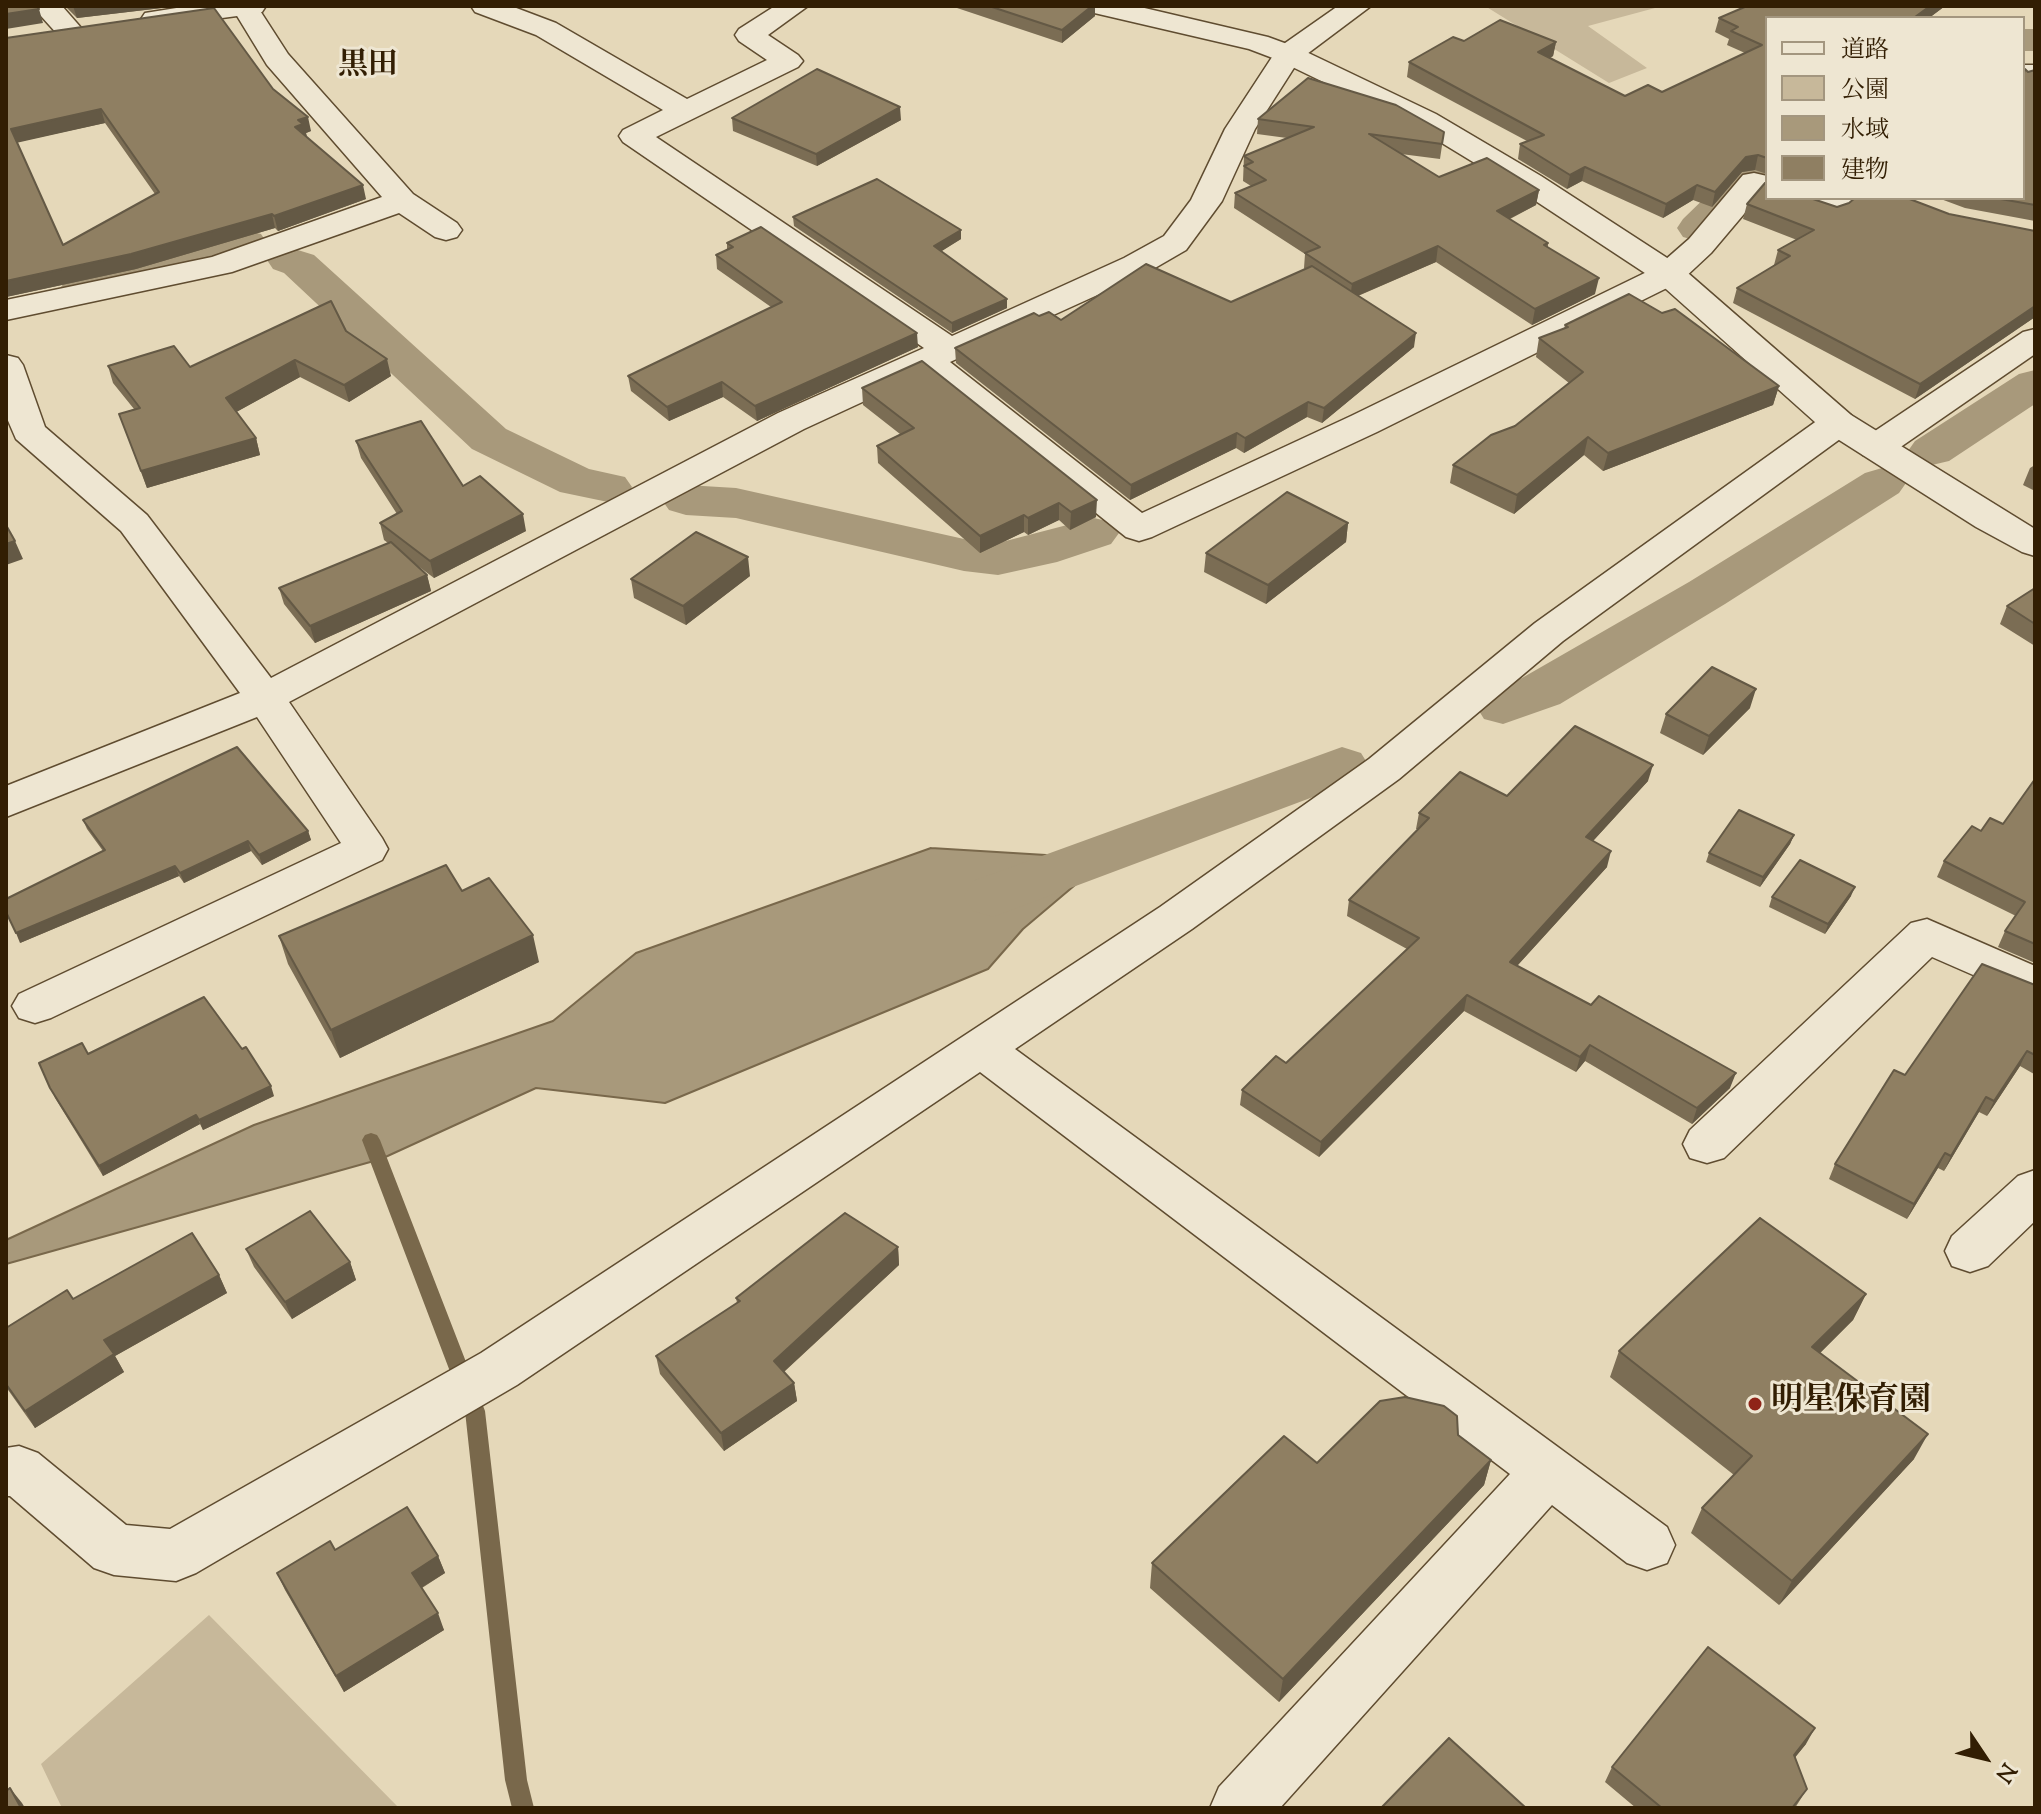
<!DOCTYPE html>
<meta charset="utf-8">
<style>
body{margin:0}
#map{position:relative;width:2041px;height:1814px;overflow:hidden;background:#e5d8b9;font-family:"Sorts Mill Goudy","Noto Serif JP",serif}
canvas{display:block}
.frame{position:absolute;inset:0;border:8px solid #321e03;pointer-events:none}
.legend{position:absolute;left:1765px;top:16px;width:260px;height:184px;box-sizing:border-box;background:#eee6d2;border:2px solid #a3967f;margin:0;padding:10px 14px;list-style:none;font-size:24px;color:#321e03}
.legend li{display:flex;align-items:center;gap:16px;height:40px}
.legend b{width:40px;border:2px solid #a3967f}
.north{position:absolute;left:1945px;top:1718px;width:80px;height:80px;-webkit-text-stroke:6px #eee6d2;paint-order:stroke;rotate:125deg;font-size:22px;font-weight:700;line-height:32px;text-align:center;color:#321e03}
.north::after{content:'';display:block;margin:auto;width:28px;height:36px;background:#321e03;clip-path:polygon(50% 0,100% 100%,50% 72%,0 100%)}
</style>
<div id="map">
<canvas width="2041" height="1814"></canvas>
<div class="frame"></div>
<ul class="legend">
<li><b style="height:10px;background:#eee6d2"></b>道路</li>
<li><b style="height:22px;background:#c7b89a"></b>公園</li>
<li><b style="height:22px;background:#a8997b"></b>水域</li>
<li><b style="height:22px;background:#8f7f62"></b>建物</li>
</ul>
<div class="north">N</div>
</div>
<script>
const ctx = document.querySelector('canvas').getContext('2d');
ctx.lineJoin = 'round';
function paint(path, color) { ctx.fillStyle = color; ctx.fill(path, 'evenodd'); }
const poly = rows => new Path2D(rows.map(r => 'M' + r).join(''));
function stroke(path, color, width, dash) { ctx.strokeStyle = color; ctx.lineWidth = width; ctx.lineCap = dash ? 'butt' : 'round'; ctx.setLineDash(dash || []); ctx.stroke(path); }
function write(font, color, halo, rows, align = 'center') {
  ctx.font = font + ' "Sorts Mill Goudy","Noto Serif JP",serif'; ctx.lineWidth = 6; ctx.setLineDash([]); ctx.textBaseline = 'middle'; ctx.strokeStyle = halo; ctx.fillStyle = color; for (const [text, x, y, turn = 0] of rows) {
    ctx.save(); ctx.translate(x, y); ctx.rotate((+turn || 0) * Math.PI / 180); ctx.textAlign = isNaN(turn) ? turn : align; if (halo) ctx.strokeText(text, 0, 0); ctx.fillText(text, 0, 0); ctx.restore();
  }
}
paint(poly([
 [1485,6,1652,6,1655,8,1588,26,1647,68,1609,83],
 [209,1615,399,1808,62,1808,41,1764]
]), '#c7b89a');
const water = poly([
 [931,848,1046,855,1081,880,1023,929,988,969,665,1103,536,1088,381,1159,6,1264,6,1240,254,1125,553,1021,636,953,931,848]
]);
paint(water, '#a8997b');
stroke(water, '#79684b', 2);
paint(poly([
 [371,1133,377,1135,380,1140,485,1411,527,1780,534,1808,512,1808,505,1780,465,1411,362,1140,365,1135,371,1133]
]), '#79684b');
paint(poly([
 [2023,29,2035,29,2035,51,2023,51,2023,29],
 [1767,148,1767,183,1713,237,1698,241,1683,237,1677,228,1683,219,1753,151,1767,148],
 [246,230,261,234,267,243,261,252,83,300,68,296,61,287,68,278,246,230],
 [288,247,314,255,506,429,589,469,625,477,632,487,625,497,608,502,560,492,472,449,284,273,273,269,267,260,273,251,288,247],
 [2035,370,2035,404,1949,461,1932,465,1915,461,1908,451,1915,441,2019,374,2035,370],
 [1882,468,1899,473,1906,483,1899,493,1725,604,1560,704,1503,724,1484,719,1476,706,1484,693,1522,678,1689,582,1865,473,1882,468],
 [686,485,736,488,964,539,998,543,1094,518,1111,522,1119,533,1111,544,1057,562,998,575,964,571,736,518,686,515,669,510,662,500,669,490,686,485],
 [1342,747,1361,753,1369,766,1361,779,993,917,973,911,964,896,973,881,1342,747]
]), '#a8997b');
const minor = poly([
 [32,6,62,6,83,30,79,36,69,39,59,36,32,6],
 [231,6,257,6,288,54,413,194,457,223,462,230,457,237,446,240,435,237,399,213,232,272,6,320,6,300,212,257,382,197,267,65,231,6],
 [471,6,511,6,556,23,687,99,767,60,739,41,735,35,739,29,775,6,808,6,768,35,798,55,803,61,798,67,656,137,952,336,1124,258,1164,236,1191,200,1225,129,1278,48,1338,6,1371,6,1299,60,1255,129,1222,201,1186,250,1148,272,950,362,1142,513,1351,416,1657,267,1689,239,1743,175,1754,173,1767,176,1767,196,1760,195,1711,253,1681,281,1377,432,1152,537,1139,541,1126,537,923,374,804,429,289,702,382,838,388,849,382,860,51,1018,35,1023,19,1018,12,1006,19,994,341,843,257,717,6,817,6,786,240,693,121,531,16,439,6,416,6,355,18,358,23,365,45,427,147,515,271,678,778,413,924,348,623,142,619,136,623,130,663,110,536,35,475,12,471,6],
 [2023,65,2035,65,2035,83,2023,83,2023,65],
 [1785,198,1862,198,1843,216,1832,219,1790,205,1785,198],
 [2035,329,2035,354,1889,455,1876,458,1863,455,1858,447,1863,439,2023,332,2035,329],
 [1838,412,1851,415,1856,423,1851,431,1563,641,1399,779,1192,929,1015,1049,1667,1527,1675,1545,1667,1563,1647,1570,1627,1563,1552,1505,1280,1808,1210,1808,1219,1787,1510,1474,980,1072,517,1385,196,1573,176,1581,114,1575,94,1568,10,1496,6,1496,6,1448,19,1446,38,1453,126,1525,170,1529,481,1353,1160,907,1369,759,1535,623,1825,415,1838,412],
 [1927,919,2035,966,2035,1002,1932,957,1724,1158,1707,1163,1690,1158,1683,1144,1690,1130,1911,923,1927,919],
 [2035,1170,2035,1221,1988,1266,1970,1272,1952,1266,1945,1251,1952,1236,2018,1176,2035,1170]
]);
const tertiary = poly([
 [189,6,266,6,262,12,252,14,155,27,145,25,141,19,145,13,189,6],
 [1086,6,1136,6,1268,37,1298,48,1436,114,1541,176,1681,267,1851,415,2035,529,2035,556,2022,552,1976,527,1825,431,1657,281,1519,190,1414,126,1278,60,1249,49,1090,12,1086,6]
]);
stroke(minor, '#5f4c30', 3);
stroke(tertiary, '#5f4c30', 3);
paint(minor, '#eee6d2');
paint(tertiary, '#eee6d2');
paint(poly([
 [65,6,179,6,77,18],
 [951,6,1095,6,1095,16,1062,43],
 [1945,6,1929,18,1767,18,1767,174,1755,170,1742,172,1712,207,1693,200,1663,218,1582,181,1567,189,1518,159,1520,144,1527,141,1407,77,1409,62,1464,41,1556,42,1553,56,1550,58,1625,96,1662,92,1745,53,1727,45,1729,39,1715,32,1719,18],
 [6,38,273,89,311,131,306,133,307,137,366,199,278,231,275,228,136,269,6,297],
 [105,123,155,194,63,245,17,142],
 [2035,70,2035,221,1965,208,1938,198,2023,198,2028,72],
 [732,118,901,120,817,166,733,131],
 [1258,119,1444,132,1440,159,1401,154,1439,177,1539,190,1536,205,1510,219,1548,243,1548,247,1595,294,1532,325,1436,262,1358,296,1414,347,1322,423,1307,417,1244,453,1236,448,1130,500,956,363,955,348,1039,316,1061,320,1231,302,1305,269,1304,268,1305,254,1234,208,1235,193,1251,186,1243,181,1244,156,1287,138,1257,134],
 [1747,204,1837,207,1949,214,2035,231,2035,317,1915,399,1733,303,1737,288,1775,265,1774,265,1778,250,1797,240,1743,219],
 [793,217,961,230,961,239,941,251,1007,299,1007,308,952,333,794,226],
 [727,243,918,347,757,421,723,397,669,421,631,391,628,376,771,307,717,269,716,255,727,250],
 [1565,325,1779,386,1773,405,1603,471,1584,455,1514,514,1450,483,1453,465,1515,426,1569,383,1536,357,1539,338,1564,329],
 [346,331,391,376,349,402,300,377,236,412,256,438,260,455,147,488,119,414,134,409,113,383,108,366,190,367],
 [862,388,1096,517,1070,530,1059,520,1028,535,1024,532,980,553,878,463,877,446,900,434,863,405],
 [356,441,463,486,526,531,434,578,414,563,427,575,431,591,315,643,284,604,279,588,388,543,384,540,380,523,397,514,361,458],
 [2035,465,2035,491,2023,485,2030,468],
 [1348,523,1346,542,1266,604,1204,572,1206,553],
 [750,576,686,625,634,598,631,579],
 [2035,588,2035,646,2000,624,2007,606],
 [1750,708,1703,755,1660,733,1666,714],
 [2035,779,2035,963,1998,947,2005,931,2016,916,1937,877,1944,861,1981,831,2003,824],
 [1648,781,1593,841,1607,867,1517,966,1730,1088,1692,1124,1585,1061,1576,1072,1464,1011,1319,1157,1240,1105,1242,1090,1286,1063,1407,949,1347,916,1349,900,1418,829,1416,829,1419,813,1507,796],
 [83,820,308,831,311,840,262,865,251,851,184,883,179,876,20,943,103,851,87,829],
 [1794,835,1790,844,1760,887,1706,862,1709,853],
 [462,891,539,962,340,1058,288,964,279,936],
 [1851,896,1825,934,1769,907,1772,897],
 [2035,985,2035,1072,2034,1074,2020,1066,1987,1116,1979,1112,1944,1171,1938,1168,1907,1219,1829,1179,1835,1164,1905,1075],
 [88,1054,274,1096,203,1130,200,1124,103,1176,55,1098,39,1063],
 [898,1247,899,1265,784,1372,794,1383,797,1401,724,1451,660,1374,656,1356,737,1303,736,1298],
 [246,1249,350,1262,356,1280,292,1319,254,1267],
 [219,1275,227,1293,115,1356,124,1372,35,1428,6,1387,6,1328,73,1299],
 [1866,1294,1853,1320,1820,1353,1914,1459,1779,1605,1691,1533,1702,1508,1734,1475,1610,1377,1619,1351],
 [1458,1435,1491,1460,1484,1485,1279,1702,1150,1588,1152,1563,1317,1463],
 [335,1550,438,1556,445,1573,422,1588,444,1630,344,1692,285,1590,277,1573],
 [1806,1744,1795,1757,1807,1789,1795,1808,1636,1808,1605,1782,1612,1767]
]), '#7b6d54');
paint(poly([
 [73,6,179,6,77,18],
 [1092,6,1095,6,1095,16,1062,43,1062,30],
 [1930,6,1945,6,1929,18,1915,18],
 [39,9,43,23,6,29,6,14],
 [1556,42,1553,56,1536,66,1538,52],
 [900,107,901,120,817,166,816,154],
 [101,109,105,123,16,143,11,129],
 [308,117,311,131,306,133,307,138,295,127,298,120],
 [1758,155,1755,170,1742,172,1712,207,1715,192,1746,157],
 [1585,167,1582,181,1567,189,1570,175],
 [363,185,366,199,278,231,274,216],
 [1697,185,1693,200,1663,218,1666,204],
 [1539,190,1536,205,1495,226,1497,211],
 [272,214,275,228,136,269,6,297,6,281],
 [961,230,961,239,934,256,934,246],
 [1438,246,1436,262,1350,299,1352,284],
 [1599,278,1595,294,1532,325,1535,309],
 [1007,299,1007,308,952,333,952,323],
 [2035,306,2035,317,1915,399,1920,384],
 [917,333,918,347,757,421,755,406],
 [1416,333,1414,347,1322,423,1324,408],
 [387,359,391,376,349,402,344,385],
 [295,360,300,377,231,415,226,398],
 [722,382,723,397,669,421,667,407],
 [1779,386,1773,405,1603,471,1608,453],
 [1308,402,1307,417,1244,453,1245,438],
 [1237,433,1236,448,1130,500,1131,485],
 [1588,437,1584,455,1514,514,1517,495],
 [256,438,260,455,147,488,141,471],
 [1097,500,1096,517,1070,530,1071,512],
 [1059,503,1059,520,1028,535,1028,518],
 [523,514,526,531,434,578,430,561],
 [1024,515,1024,532,980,553,980,536],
 [1348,523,1346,542,1266,604,1268,585],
 [15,541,23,559,6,565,6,544],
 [748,557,750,576,686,625,683,606],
 [427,575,431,591,315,643,310,626],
 [1756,689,1750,708,1703,755,1709,736],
 [1653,765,1648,781,1582,853,1586,837],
 [308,831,311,840,262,865,259,855],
 [1794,835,1790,844,1760,887,1763,877],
 [248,841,251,851,184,883,180,873],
 [1611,851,1607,867,1506,978,1510,962],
 [175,866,179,876,20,943,16,933],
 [1855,887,1851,896,1825,934,1828,924],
 [533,935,539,962,340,1058,331,1030],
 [1467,995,1464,1011,1319,1157,1321,1142],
 [1590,1045,1585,1061,1576,1072,1580,1057],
 [2027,1051,2020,1066,1987,1116,1994,1101],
 [1736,1073,1730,1088,1692,1124,1697,1108],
 [271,1086,274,1096,203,1130,199,1120],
 [1986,1097,1979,1112,1944,1171,1951,1156],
 [196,1115,200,1124,103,1176,99,1166],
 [1945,1153,1938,1168,1907,1219,1914,1204],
 [898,1247,899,1265,777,1378,774,1361],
 [350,1262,356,1280,292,1319,285,1302],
 [219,1275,227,1293,115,1356,124,1372,35,1428,25,1411,104,1340],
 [1866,1294,1853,1320,1800,1373,1812,1347],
 [794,1383,797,1401,724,1451,721,1433],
 [1928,1434,1914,1459,1779,1605,1792,1581],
 [1491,1460,1484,1485,1279,1702,1283,1679],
 [438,1556,445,1573,419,1589,412,1573],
 [438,1613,444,1630,344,1692,336,1676],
 [1815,1728,1806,1744,1785,1770,1794,1755],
 [10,1788,22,1803,25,1808,21,1808]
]), '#645945');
const building = poly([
 [6,6,36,6,39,9,6,14,6,6],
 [989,6,1092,6,1062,30,989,6],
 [1747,6,1930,6,1915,17,1923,18,1767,18,1767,158,1758,155,1746,157,1715,192,1697,185,1666,204,1585,167,1570,175,1520,144,1544,135,1409,62,1453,37,1464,41,1500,20,1556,42,1538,52,1625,96,1648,85,1662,92,1762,45,1731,31,1738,27,1719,18,1747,6],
 [214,8,273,89,308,117,298,120,303,124,295,127,363,185,274,216,272,214,131,254,6,281,6,38,214,8],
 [101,109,159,192,63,245,11,129,101,109],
 [817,69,900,107,816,154,732,118,817,69],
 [2025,69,2028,72,2035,70,2035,205,1995,198,2023,198,2023,77,2025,69],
 [1308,78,1396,105,1444,132,1442,144,1369,134,1439,177,1487,158,1539,190,1497,211,1548,243,1544,245,1599,278,1535,309,1438,246,1352,284,1305,253,1320,247,1235,193,1266,180,1244,166,1253,162,1244,156,1314,127,1258,119,1308,78],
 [877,179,961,230,934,246,1007,299,952,323,793,217,877,179],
 [1765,183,1767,183,1767,198,1810,198,1837,207,1849,203,1855,198,1907,198,1949,214,2035,231,2035,306,1920,384,1737,288,1790,256,1778,250,1814,230,1747,204,1765,183],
 [761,227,917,333,755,406,722,382,667,407,628,376,782,302,716,255,733,247,727,243,761,227],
 [1146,264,1231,302,1312,266,1416,333,1324,408,1308,402,1245,438,1237,433,1131,485,955,348,1034,313,1039,316,1049,312,1061,320,1146,264],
 [1629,294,1662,313,1675,309,1779,386,1608,453,1588,437,1517,495,1453,465,1491,435,1515,426,1583,372,1539,338,1568,327,1565,325,1629,294],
 [331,301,346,331,387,359,344,385,295,360,226,398,256,438,141,471,119,414,140,408,108,366,174,346,190,367,331,301],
 [922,361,1097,500,1071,512,1059,503,1028,518,1024,515,980,536,877,446,914,428,862,388,922,361],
 [421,421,463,486,480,476,523,514,430,561,380,523,402,511,356,441,421,421],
 [1287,492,1348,523,1268,585,1206,553,1287,492],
 [6,525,15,541,6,544,6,525],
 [696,532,748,557,683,606,631,579,696,532],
 [391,542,427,575,310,626,279,588,391,542],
 [2035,588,2035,624,2007,606,2035,588],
 [1712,667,1756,689,1709,736,1666,714,1712,667],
 [1575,726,1653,765,1586,837,1611,851,1510,962,1591,1005,1599,996,1736,1073,1697,1108,1590,1045,1580,1057,1467,995,1321,1142,1242,1090,1276,1056,1286,1063,1419,938,1349,900,1429,818,1419,813,1460,772,1507,796,1575,726],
 [237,747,308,831,259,855,248,841,180,873,175,866,16,933,6,912,6,899,105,850,83,820,237,747],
 [2035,779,2035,944,2005,931,2025,902,1944,861,1972,826,1981,831,1990,818,2003,824,2035,779],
 [1739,810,1794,835,1763,877,1709,853,1739,810],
 [1800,860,1855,887,1828,924,1772,897,1800,860],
 [446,865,462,891,489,878,533,935,331,1030,279,936,446,865],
 [1982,964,2035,985,2035,1055,2027,1051,1994,1101,1986,1097,1951,1156,1945,1153,1914,1204,1835,1164,1894,1070,1905,1075,1982,964],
 [204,997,242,1049,246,1047,271,1086,199,1120,196,1115,99,1166,50,1088,39,1063,82,1043,88,1054,204,997],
 [310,1211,350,1262,285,1302,246,1249,310,1211],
 [845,1213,898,1247,774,1361,794,1383,721,1433,656,1356,740,1301,736,1298,845,1213],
 [1760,1218,1866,1294,1812,1347,1928,1434,1792,1581,1702,1508,1752,1456,1619,1351,1760,1218],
 [192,1233,219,1275,104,1340,114,1354,25,1411,6,1384,6,1328,67,1290,73,1299,192,1233],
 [1405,1397,1444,1406,1457,1416,1458,1435,1491,1460,1283,1679,1152,1563,1284,1436,1317,1463,1380,1401,1405,1397],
 [407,1507,438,1556,412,1573,438,1613,336,1676,277,1573,330,1541,335,1550,407,1507],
 [1708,1647,1815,1728,1794,1755,1807,1789,1792,1808,1662,1808,1612,1767,1708,1647],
 [1449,1738,1526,1808,1381,1808,1449,1738],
 [10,1788,21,1808,6,1808,6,1791,10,1788]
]);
paint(building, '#8f7f62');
stroke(building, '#645945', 2);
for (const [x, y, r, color] of [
 [1755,1404,8,"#8f2418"]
]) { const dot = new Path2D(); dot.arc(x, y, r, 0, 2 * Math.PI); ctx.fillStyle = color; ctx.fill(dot); stroke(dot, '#eee6d2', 3); }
write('bold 30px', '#321e03', '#eee6d2', [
 ["黒田",368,68]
]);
write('bold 32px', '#321e03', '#eee6d2', [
 ["明星保育園",1771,1404]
], 'left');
</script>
